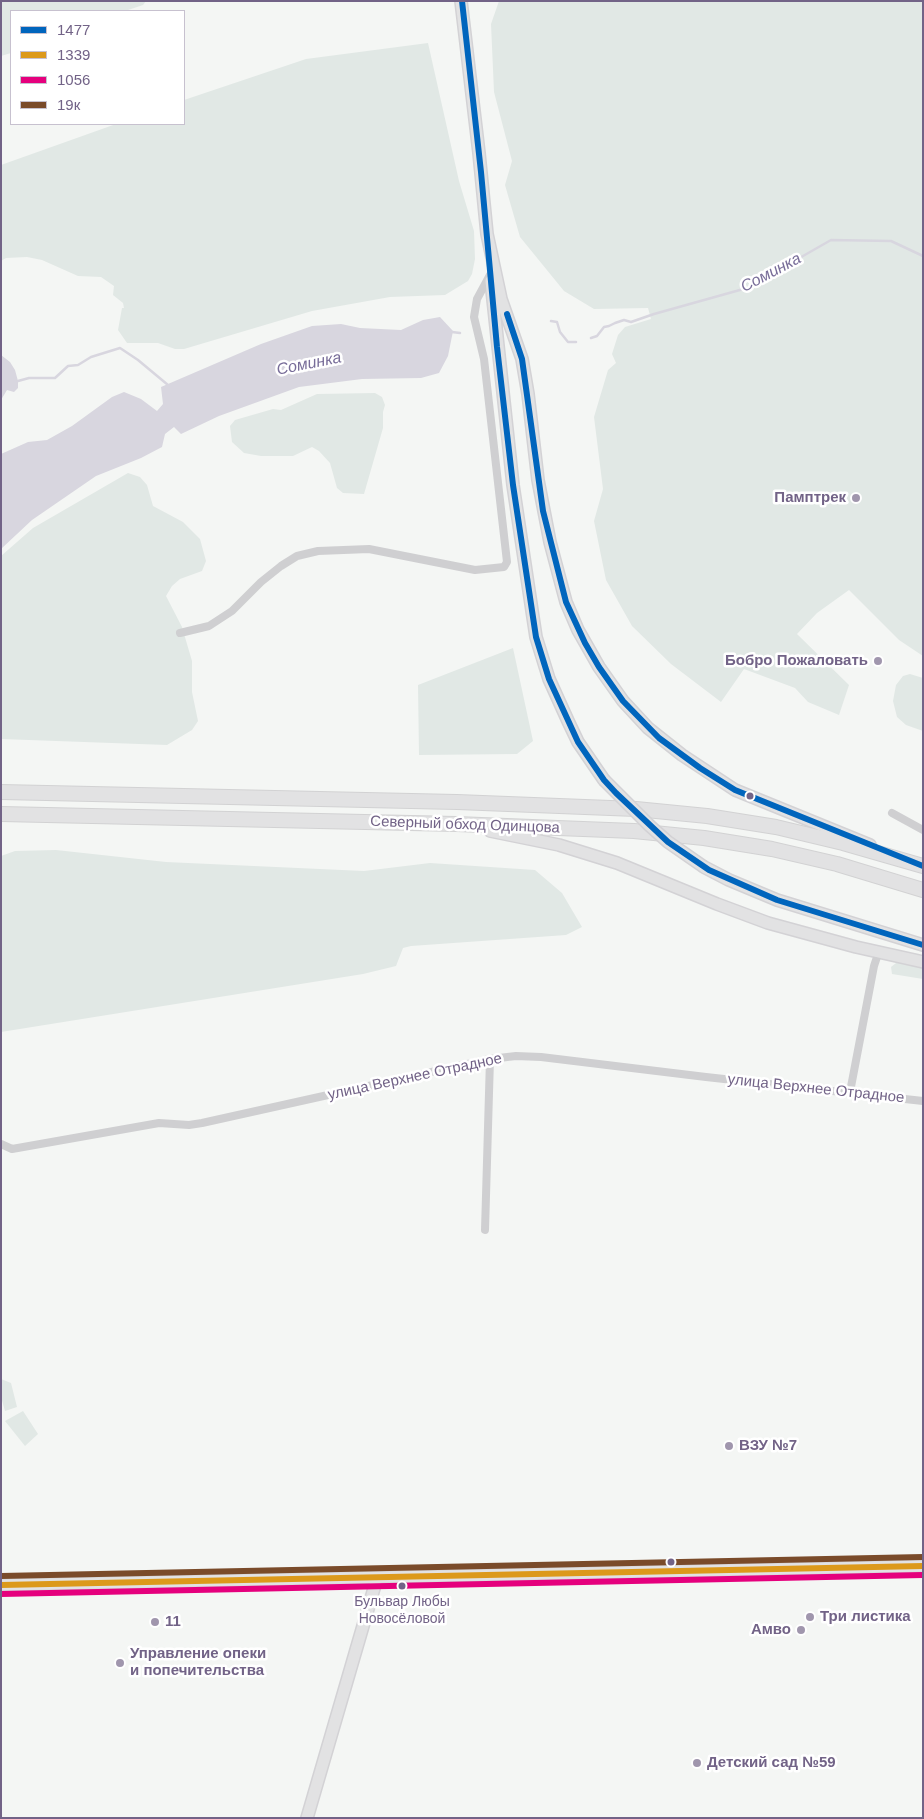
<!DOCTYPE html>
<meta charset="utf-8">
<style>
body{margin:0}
#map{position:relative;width:924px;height:1819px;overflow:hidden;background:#f4f6f4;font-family:Helvetica,sans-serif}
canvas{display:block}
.frame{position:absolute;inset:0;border:2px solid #726387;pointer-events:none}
.legend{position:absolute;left:10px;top:10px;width:175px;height:115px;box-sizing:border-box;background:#fff;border:1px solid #c7c1cf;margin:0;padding:6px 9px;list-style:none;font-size:15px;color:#726387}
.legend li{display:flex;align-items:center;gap:10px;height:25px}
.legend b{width:25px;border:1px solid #c7c1cf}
</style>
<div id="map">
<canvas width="924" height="1819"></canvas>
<div class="frame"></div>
<ul class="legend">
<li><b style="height:6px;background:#0065bd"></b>1477</li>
<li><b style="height:6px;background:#dc991b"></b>1339</li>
<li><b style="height:6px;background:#e5007d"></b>1056</li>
<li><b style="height:6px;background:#7a4b2a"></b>19к</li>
</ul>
</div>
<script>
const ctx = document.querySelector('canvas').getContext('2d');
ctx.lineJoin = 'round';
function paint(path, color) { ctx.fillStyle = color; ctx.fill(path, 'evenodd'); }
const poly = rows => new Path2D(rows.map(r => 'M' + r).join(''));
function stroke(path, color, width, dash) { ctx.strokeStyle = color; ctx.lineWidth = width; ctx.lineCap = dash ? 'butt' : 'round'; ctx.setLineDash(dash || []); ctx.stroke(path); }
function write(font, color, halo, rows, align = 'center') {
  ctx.font = font + ' Helvetica,sans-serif'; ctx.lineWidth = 5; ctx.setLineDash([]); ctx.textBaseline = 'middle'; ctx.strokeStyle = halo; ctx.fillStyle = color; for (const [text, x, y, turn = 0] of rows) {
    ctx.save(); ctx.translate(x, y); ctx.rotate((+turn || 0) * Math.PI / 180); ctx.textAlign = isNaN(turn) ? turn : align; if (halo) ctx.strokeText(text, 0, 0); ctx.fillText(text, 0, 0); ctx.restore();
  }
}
paint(poly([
 [1,1,146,1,143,5,125,11,11,11,11,53,1,56],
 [499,1,923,1,923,656,899,640,849,590,817,613,797,634,849,685,839,715,808,702,795,688,744,669,721,702,671,664,632,626,606,580,594,521,603,489,594,417,608,370,616,363,612,354,618,335,625,327,651,319,648,308,594,309,564,291,520,237,505,185,512,161,494,92,491,24],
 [428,43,459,181,474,231,475,259,472,274,468,281,445,295,390,297,312,311,184,349,175,349,158,343,127,343,118,330,122,308,124,308,123,303,113,295,114,286,101,277,78,276,42,260,27,257,6,258,1,261,1,165,116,124,184,124,184,100,306,59],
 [375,393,382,397,385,405,383,412,383,428,364,494,343,493,337,488,330,463,319,451,312,447,293,456,261,456,244,453,232,442,230,426,235,420,273,409,281,410,317,394],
 [128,473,140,477,147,485,153,506,183,522,200,539,206,561,202,571,180,579,172,586,166,596,182,627,192,661,192,692,198,721,192,730,167,745,1,739,1,556,33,528],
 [513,648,533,741,517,754,419,755,418,685],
 [910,674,923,678,923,731,906,725,897,717,893,701,896,685,903,676],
 [56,850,166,862,364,871,430,863,535,870,562,893,582,927,566,935,411,946,403,948,396,966,363,974,1,1032,1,856,15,851],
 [902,961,923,967,923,979,892,974,891,967,896,963],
 [1,1379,11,1383,17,1407,5,1411,1,1397],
 [23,1411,38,1434,25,1446,5,1421]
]), '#e1e8e5');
paint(poly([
 [440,317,453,331,448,356,439,373,421,378,362,379,299,387,219,416,181,434,174,427,165,434,162,447,141,458,96,476,32,520,1,549,1,454,28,442,47,440,72,426,112,397,124,392,141,399,157,411,163,404,161,387,261,344,312,326,341,324,360,328,401,330,423,320],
 [1,355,10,362,15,370,18,381,18,388,14,392,7,390,1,400]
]), '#d8d6df');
stroke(poly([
 [551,321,557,322,560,332,568,342,576,342],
 [452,332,460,333],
 [591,338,597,336,604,327,609,326,615,323,624,320,631,322,654,314,747,288,831,240,891,241,923,256],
 [18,381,29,378,55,378,68,366,78,365,91,357,120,348,138,360,168,385]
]), '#d8d6df', 2.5);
const secondary = poly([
 [461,1,479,153,487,234,501,299,522,359,528,394,538,480,550,542,566,602,578,630,599,667,623,701,648,728,682,755,735,790,870,845],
 [491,281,513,485,536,637,549,679,568,721,578,742,604,780],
 [490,831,559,845,617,863,717,904,768,923,856,947,923,962],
 [704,867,729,880,777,900,923,945],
 [1,1585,923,1566],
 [307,1818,377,1578]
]);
const highway = poly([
 [1,792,457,802,636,809,707,816,776,827,843,843,923,866],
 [1,814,456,824,634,831,704,838,772,849,837,864,923,890]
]);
stroke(secondary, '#d3d2d5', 14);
stroke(highway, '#d2d2d3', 16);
stroke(poly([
 [180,633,209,626,232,611,261,582,281,566,297,556,318,551,369,549,475,570,504,567,507,562,484,359,474,317,477,299,490,275],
 [892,813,923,830],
 [850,1092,874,966,879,951],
 [1,1144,12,1149,159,1123,189,1125,202,1123,490,1059,516,1056,541,1057,706,1077,923,1101],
 [485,1230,490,1059]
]), '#cfcfd1', 8);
stroke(secondary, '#e2e2e3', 11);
stroke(highway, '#e2e2e3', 14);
const secondaryBridge = poly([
 [604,780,650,826,668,842,704,867]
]);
stroke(secondaryBridge, '#d3d2d5', 14, []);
stroke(secondaryBridge, '#e2e2e3', 11);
stroke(poly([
 [462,1,481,172,497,347,513,485,536,637,549,679,578,742,604,780,616,793,668,842,709,870,777,900,923,945],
 [507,314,522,359,543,511,566,602,585,643,599,667,623,701,659,738,700,768,735,790,923,866]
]), '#0065bd', 6);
stroke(poly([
 [1,1585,923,1566]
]), '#dc991b', 6);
stroke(poly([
 [1,1594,923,1575]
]), '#e5007d', 6);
stroke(poly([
 [1,1576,923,1557]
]), '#7a4b2a', 6);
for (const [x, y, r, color] of [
 [856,498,5,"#a096ad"],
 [878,661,5,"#a096ad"],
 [750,796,4.5,"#726387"],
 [729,1446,5,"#a096ad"],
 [671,1562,4.5,"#726387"],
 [402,1586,4.5,"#726387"],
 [810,1617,5,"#a096ad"],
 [155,1622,5,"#a096ad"],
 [801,1630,5,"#a096ad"],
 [120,1663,5,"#a096ad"],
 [697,1763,5,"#a096ad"]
]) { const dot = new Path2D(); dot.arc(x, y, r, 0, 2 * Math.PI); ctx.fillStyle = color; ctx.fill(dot); stroke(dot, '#fff', 2); }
write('14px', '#726387', '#fff', [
 ["Бульвар Любы",402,1602],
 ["Новосёловой",402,1619]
]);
write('bold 15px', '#726387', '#fff', [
 ["Памптрек",846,498,"right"],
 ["Бобро Пожаловать",868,661,"right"],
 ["ВЗУ №7",739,1446],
 ["Три листика",820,1617],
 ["11",165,1622],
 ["Амво",791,1630,"right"],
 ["Управление опеки",130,1654],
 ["и попечительства",130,1671],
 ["Детский сад №59",707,1763]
], 'left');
write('15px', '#726387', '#fff', [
 ["Северный обход Одинцова",465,825,2],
 ["улица Верхнее Отрадное",415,1077,-12],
 ["улица Верхнее Отрадное",816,1089,6]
]);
write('italic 16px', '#786d99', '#fff', [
 ["Соминка",771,273,-28],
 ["Соминка",309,364,-11]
]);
</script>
